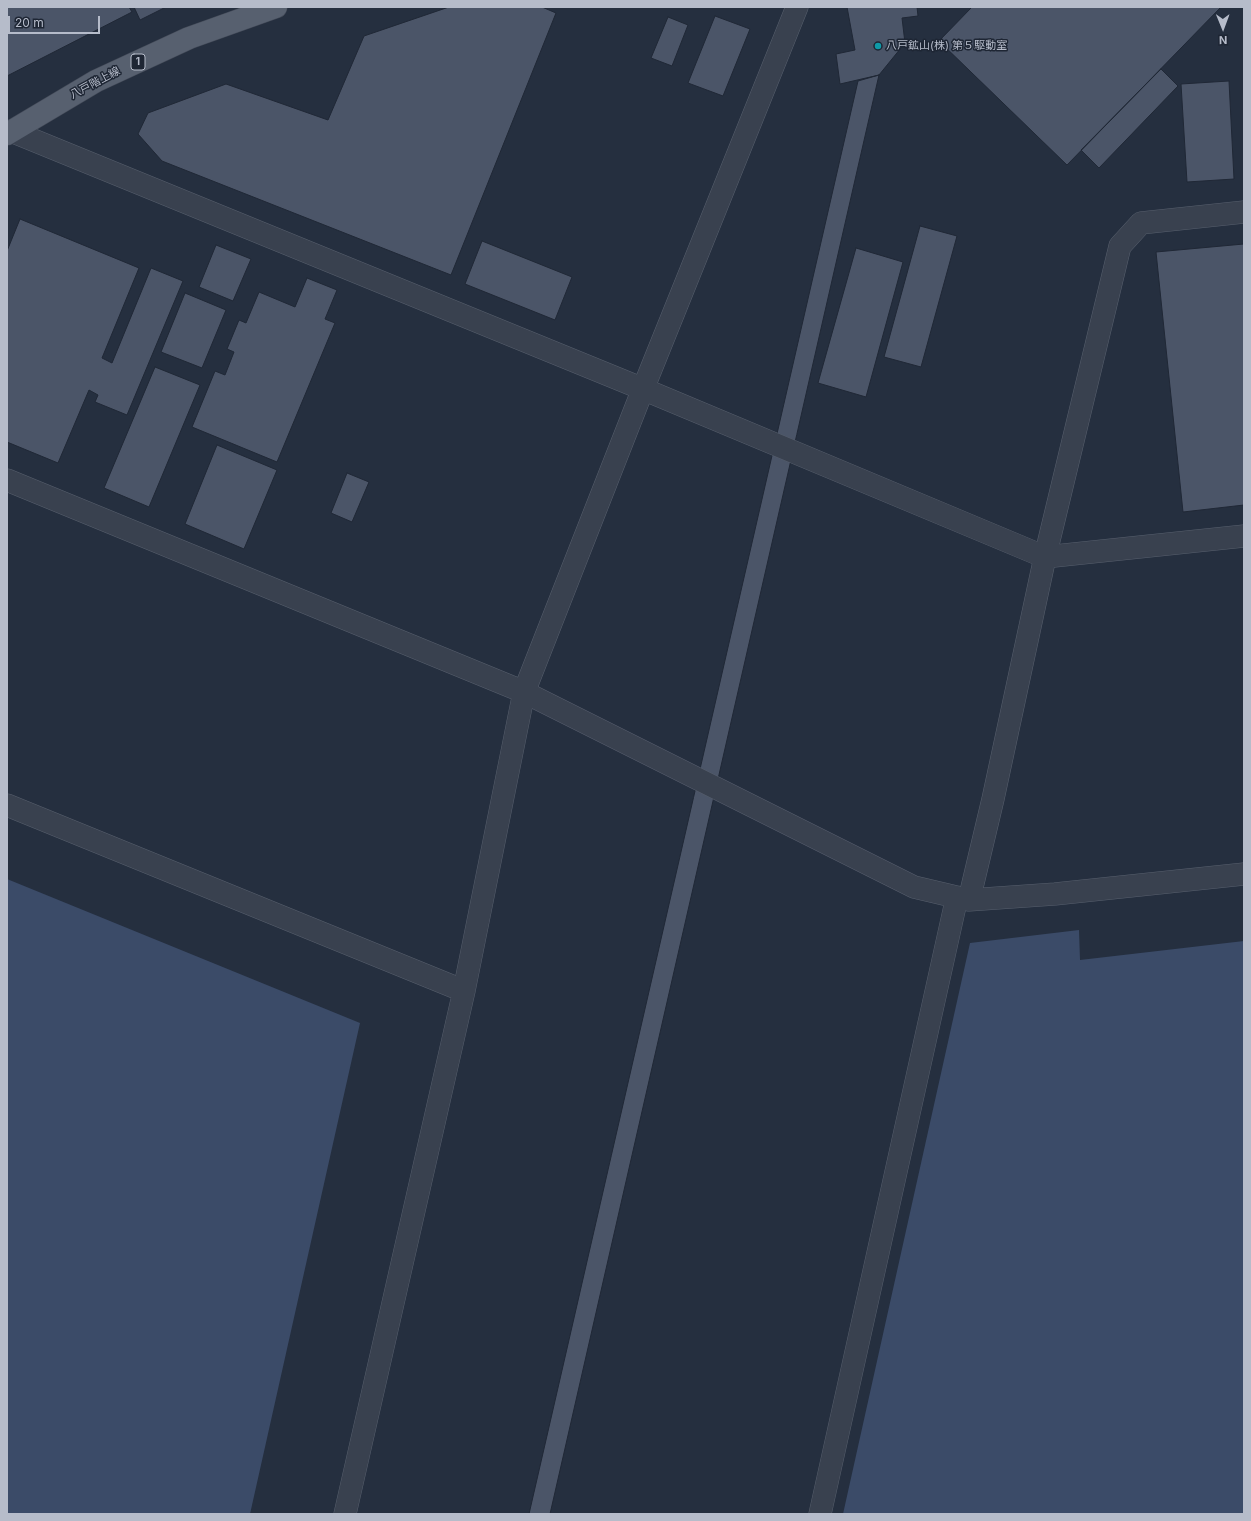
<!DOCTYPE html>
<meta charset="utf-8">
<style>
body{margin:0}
#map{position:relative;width:1251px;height:1521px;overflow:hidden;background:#252f3f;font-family:Inter,sans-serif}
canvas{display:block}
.frame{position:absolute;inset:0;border:8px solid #b6bcca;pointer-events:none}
.north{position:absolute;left:1203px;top:8px;width:40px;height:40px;-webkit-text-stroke:3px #1e2634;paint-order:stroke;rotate:179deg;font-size:11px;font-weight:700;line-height:16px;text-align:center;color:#b6bcca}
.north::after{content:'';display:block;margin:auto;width:14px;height:18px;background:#b6bcca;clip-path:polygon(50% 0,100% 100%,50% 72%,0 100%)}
.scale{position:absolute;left:8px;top:16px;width:92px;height:18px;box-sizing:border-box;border:2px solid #b6bcca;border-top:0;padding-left:5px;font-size:12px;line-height:14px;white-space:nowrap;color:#b6bcca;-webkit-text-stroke:3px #1e2634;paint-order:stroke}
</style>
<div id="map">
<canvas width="1251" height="1521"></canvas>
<div class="frame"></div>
<div class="north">N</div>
<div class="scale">20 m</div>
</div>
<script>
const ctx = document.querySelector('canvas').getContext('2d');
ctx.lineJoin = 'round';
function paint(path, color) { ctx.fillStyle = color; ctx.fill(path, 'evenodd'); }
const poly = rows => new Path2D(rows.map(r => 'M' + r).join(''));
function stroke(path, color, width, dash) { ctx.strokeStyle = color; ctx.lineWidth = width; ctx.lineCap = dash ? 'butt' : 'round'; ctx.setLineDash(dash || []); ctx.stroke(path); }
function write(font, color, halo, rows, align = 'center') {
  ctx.font = font + ' Inter,"Noto Sans JP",sans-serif'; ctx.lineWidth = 3; ctx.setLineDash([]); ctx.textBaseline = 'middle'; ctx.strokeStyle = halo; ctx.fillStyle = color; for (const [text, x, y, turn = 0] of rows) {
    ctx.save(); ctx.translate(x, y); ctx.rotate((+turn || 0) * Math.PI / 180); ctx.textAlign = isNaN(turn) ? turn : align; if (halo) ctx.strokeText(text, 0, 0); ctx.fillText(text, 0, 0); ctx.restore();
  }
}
paint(poly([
 [7,879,360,1023,250,1514,7,1514],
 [1079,930,1080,960,1244,941,1244,1514,843,1514,970,943]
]), '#3b4b68');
const building = poly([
 [7,7,129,7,132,12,7,76,7,7],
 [134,7,166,7,140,20,134,7],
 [449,7,542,7,556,13,451,275,162,161,138,134,148,113,226,84,328,120,364,36,449,7],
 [847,7,917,7,918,16,902,18,905,43,879,75,840,84,836,54,855,50,847,7],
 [972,7,1221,7,1067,165,939,41,972,7],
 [715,16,750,29,723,96,688,83,715,16],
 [668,17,688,25,672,66,651,58,668,17],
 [1161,69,1178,86,1099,168,1081,150,1161,69],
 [879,75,550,1514,529,1514,858,81,879,75],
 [1229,81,1234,179,1187,182,1181,84,1229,81],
 [20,219,139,268,102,358,112,363,151,268,183,281,127,415,95,402,98,395,89,390,58,463,7,442,7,251,20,219],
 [920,226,957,236,921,367,884,357,920,226],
 [482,241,572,277,555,320,465,284,482,241],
 [1244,244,1244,505,1183,512,1156,252,1244,244],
 [216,245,251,259,233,301,199,287,216,245],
 [856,248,903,262,866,397,818,383,856,248],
 [307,278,337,290,325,319,335,323,277,462,192,427,215,371,225,375,234,352,227,349,239,320,246,323,259,292,295,307,307,278],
 [185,293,226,310,202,368,161,352,185,293],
 [155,367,200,385,149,507,104,488,155,367],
 [217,445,277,470,244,549,185,524,217,445],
 [347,473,369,482,352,522,331,513,347,473]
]);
paint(building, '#4b5568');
stroke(building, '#202836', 1);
const minor = poly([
 [11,131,643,389,1045,557,1244,536],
 [7,480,524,692,914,887,969,900,1055,894,1244,874],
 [7,805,464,991],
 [969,900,993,799,1045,557,1120,246,1141,223,1244,212],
 [345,1514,464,991,524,692,643,389,797,7],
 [820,1514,957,897]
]);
const major = poly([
 [7,134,96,81,189,38,276,7]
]);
stroke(minor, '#575f6d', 23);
stroke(major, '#434a58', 23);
stroke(minor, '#39414f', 22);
stroke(major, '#57606f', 22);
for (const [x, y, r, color] of [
 [878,46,4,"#0f9aa8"]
]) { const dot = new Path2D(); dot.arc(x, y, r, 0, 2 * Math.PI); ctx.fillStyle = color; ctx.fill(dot); stroke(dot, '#1e2634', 1.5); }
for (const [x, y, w] of [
 [138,62,14]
]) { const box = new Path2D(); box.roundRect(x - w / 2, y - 8, w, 16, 3); ctx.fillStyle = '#1e2634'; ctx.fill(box); stroke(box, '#b6bcca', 1); }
write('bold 10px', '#b6bcca', null, [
 ["1",138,62]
]);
write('11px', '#b6bcca', '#1e2634', [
 ["八戸鉱山(株) 第５駆動室",886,46]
], 'left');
write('11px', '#b6bcca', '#1e2634', [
 ["八戸階上線",95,83,-28]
]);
</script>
